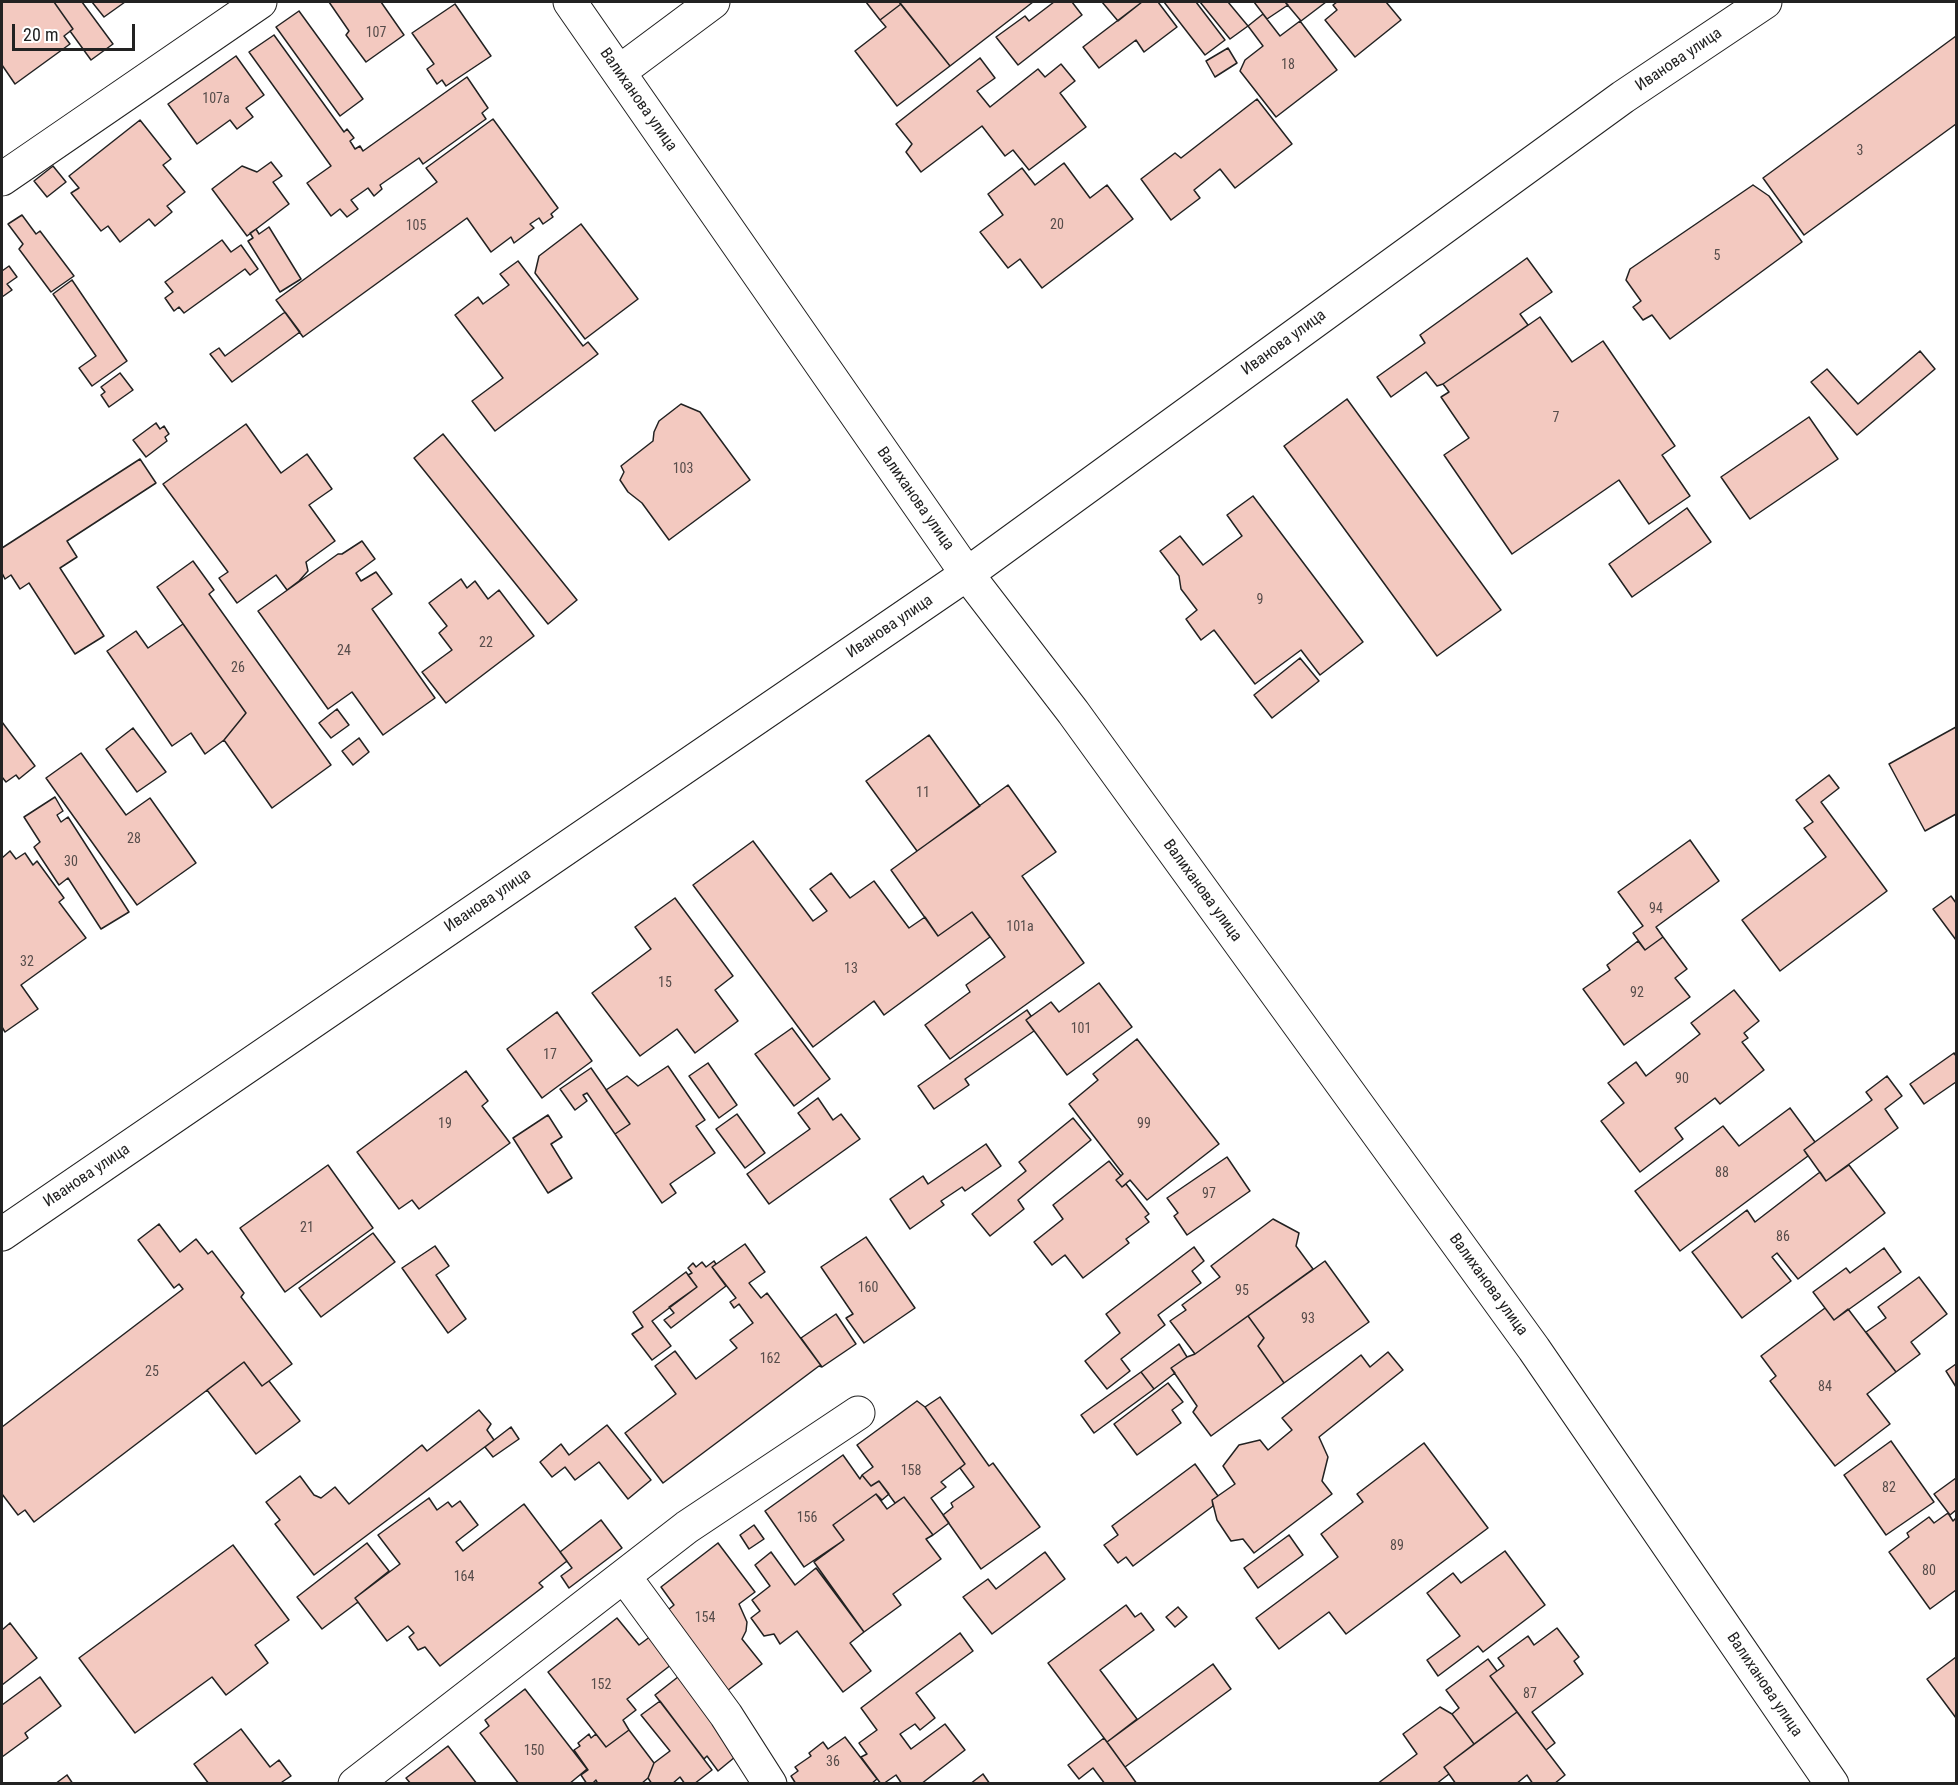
<!DOCTYPE html>
<meta charset="utf-8">
<style>
body{margin:0}
#map{position:relative;width:1958px;height:1785px;overflow:hidden;background:#fff;font-family:"Roboto Condensed",sans-serif}
canvas{display:block}
.frame{position:absolute;inset:0;border:3px solid #222;pointer-events:none}
.scale{position:absolute;left:12px;top:24px;width:123px;height:27px;box-sizing:border-box;border:3px solid #222;border-top:0;padding-left:8px;font-size:18px;line-height:21px;white-space:nowrap;color:#222;-webkit-text-stroke:4px #fff;paint-order:stroke}
</style>
<div id="map">
<canvas width="1958" height="1785"></canvas>
<div class="frame"></div>
<div class="scale">20 m</div>
</div>
<script>
const ctx = document.querySelector('canvas').getContext('2d');
ctx.lineJoin = 'round';
function paint(path, color) { ctx.fillStyle = color; ctx.fill(path, 'evenodd'); }
const poly = rows => new Path2D(rows.map(r => 'M' + r).join(''));
function stroke(path, color, width, dash) { ctx.strokeStyle = color; ctx.lineWidth = width; ctx.lineCap = dash ? 'butt' : 'round'; ctx.setLineDash(dash || []); ctx.stroke(path); }
function write(font, color, halo, rows, align = 'center') {
  ctx.font = font + ' "Roboto Condensed",sans-serif'; ctx.lineWidth = 4.5; ctx.setLineDash([]); ctx.textBaseline = 'middle'; ctx.strokeStyle = halo; ctx.fillStyle = color; for (const [text, x, y, turn = 0] of rows) {
    ctx.save(); ctx.translate(x, y); ctx.rotate((+turn || 0) * Math.PI / 180); ctx.textAlign = isNaN(turn) ? turn : align; if (halo) ctx.strokeText(text, 0, 0); ctx.fillText(text, 0, 0); ctx.restore();
  }
}
const building = poly([
 [2,2,54,2,73,29,64,36,70,44,15,84,2,65,2,2],
 [54,2,82,2,113,44,91,60,70,31,73,29,54,2],
 [92,2,125,2,104,17,92,2],
 [329,2,381,2,404,35,366,62,346,35,349,31,329,2],
 [866,2,900,2,901,4,880,20,866,2],
 [899,2,1033,2,950,66,899,2],
 [1054,2,1072,2,1082,15,1018,65,996,37,1025,16,1029,21,1054,2],
 [1102,2,1142,2,1118,21,1102,2],
 [1142,2,1158,2,1177,27,1144,52,1136,40,1099,68,1083,47,1142,2],
 [1164,2,1196,2,1225,40,1205,55,1164,2],
 [1200,2,1228,2,1248,26,1230,39,1200,2],
 [1254,2,1285,2,1288,5,1267,19,1254,2],
 [1285,2,1326,2,1301,21,1285,2],
 [1337,2,1386,2,1401,20,1355,57,1325,20,1337,10,1333,5,1337,2],
 [455,4,491,56,446,86,442,80,437,84,427,69,434,64,412,33,455,4],
 [901,4,950,66,897,106,855,51,886,27,880,20,901,4],
 [299,11,363,99,340,116,276,27,299,11],
 [1263,14,1280,36,1300,21,1337,70,1276,117,1240,71,1245,60,1263,46,1248,26,1263,14],
 [274,35,344,132,347,129,354,138,350,141,355,149,360,146,363,151,467,77,488,108,482,113,486,119,423,164,419,158,380,185,382,189,374,196,368,188,351,200,358,209,347,217,340,209,331,216,307,183,331,166,249,52,274,35],
 [1956,36,1956,124,1804,235,1763,178,1956,36],
 [1228,48,1237,63,1215,77,1206,61,1228,48],
 [236,56,264,95,246,108,253,117,237,129,230,120,197,144,168,104,236,56],
 [980,58,995,78,977,91,990,107,1038,69,1045,77,1061,64,1075,81,1060,93,1086,127,1029,170,1013,150,1005,156,982,126,921,172,906,152,912,144,896,124,980,58],
 [1257,99,1292,144,1235,188,1220,169,1194,190,1200,198,1171,220,1141,179,1175,153,1181,158,1257,99],
 [493,119,558,208,551,214,553,217,543,224,539,218,530,224,534,228,514,243,511,237,491,252,467,218,303,337,276,300,437,182,426,168,493,119],
 [140,120,171,159,163,165,185,192,167,206,172,212,155,226,149,219,120,242,108,226,101,231,71,193,79,188,69,176,140,120],
 [271,162,282,176,273,182,289,204,247,236,212,189,242,166,257,172,271,162],
 [1064,163,1090,198,1107,185,1133,219,1042,288,1020,259,1008,268,980,232,1003,215,988,194,1022,168,1035,185,1064,163],
 [53,166,66,182,47,197,34,181,53,166],
 [1753,185,1769,196,1802,242,1670,339,1652,315,1643,320,1633,307,1641,301,1626,280,1630,269,1753,185],
 [22,215,36,234,40,231,74,276,51,292,19,249,23,244,8,224,22,215],
 [581,224,638,299,585,339,535,273,539,256,581,224],
 [269,227,301,279,280,292,248,241,253,238,250,233,256,229,259,234,269,227],
 [222,240,231,252,241,245,258,269,250,275,245,269,184,313,179,307,174,311,165,298,173,292,165,282,222,240],
 [1527,258,1552,292,1520,314,1528,325,1443,384,1437,386,1426,372,1391,397,1377,377,1425,343,1420,335,1527,258],
 [518,261,583,346,588,342,598,354,495,431,472,401,503,378,455,315,478,297,483,304,509,285,500,274,518,261],
 [9,266,17,277,7,284,12,290,2,297,2,271,9,266],
 [72,280,127,361,92,386,79,368,96,356,53,294,72,280],
 [285,312,300,332,232,382,210,354,219,348,225,356,285,312],
 [1540,317,1572,362,1603,341,1675,446,1662,455,1690,496,1649,524,1619,480,1512,554,1444,455,1469,438,1441,397,1449,392,1443,384,1540,317],
 [1920,351,1935,369,1857,435,1811,382,1827,369,1858,404,1920,351],
 [120,373,133,390,109,407,101,395,105,392,101,387,120,373],
 [1347,399,1501,610,1437,656,1284,446,1347,399],
 [681,404,700,412,750,480,669,540,642,503,628,492,620,480,624,472,621,466,653,441,654,432,659,421,681,404],
 [1809,417,1838,459,1750,519,1721,477,1809,417],
 [156,423,160,429,164,426,169,434,165,437,167,441,146,457,133,440,156,423],
 [246,424,281,473,307,454,332,489,309,505,335,541,306,562,308,571,299,581,287,590,276,575,237,603,219,578,228,572,163,484,246,424],
 [443,434,577,600,548,624,414,458,443,434],
 [140,459,156,483,67,541,77,557,60,568,104,636,75,654,29,583,20,589,11,575,5,579,2,573,2,548,140,459],
 [1253,496,1363,642,1320,675,1301,650,1255,684,1214,630,1201,640,1186,619,1197,610,1181,589,1179,576,1160,551,1180,536,1203,565,1242,536,1227,515,1253,496],
 [1687,508,1711,542,1632,597,1609,564,1687,508],
 [362,541,375,559,356,573,361,581,376,572,392,594,372,609,435,698,383,735,352,692,328,709,258,611,338,554,342,554,362,541],
 [193,561,214,590,209,594,331,765,272,808,224,740,246,713,157,587,193,561],
 [461,579,467,588,475,581,488,599,499,590,534,636,446,703,422,672,452,650,439,633,447,626,429,603,461,579],
 [183,624,246,713,224,740,205,754,191,733,172,746,107,651,136,631,148,648,183,624],
 [1300,658,1319,681,1272,718,1254,695,1300,658],
 [337,709,349,725,331,738,319,723,337,709],
 [2,722,35,766,19,779,16,775,6,782,2,777,2,722],
 [1956,727,1956,814,1925,831,1889,764,1956,727],
 [133,728,166,772,137,792,106,749,133,728],
 [929,735,980,806,917,851,866,781,929,735],
 [359,738,369,752,353,765,342,751,359,738],
 [81,753,126,815,150,798,196,863,137,905,46,778,81,753],
 [1829,775,1839,788,1821,802,1887,891,1780,971,1742,920,1826,857,1804,828,1813,822,1796,800,1829,775],
 [1008,785,1056,852,1022,876,1084,963,950,1059,925,1025,970,992,966,985,1005,957,972,912,938,936,891,870,1008,785],
 [55,797,63,811,57,815,61,822,68,817,129,912,101,929,68,878,59,885,34,847,40,842,24,817,55,797],
 [1690,840,1719,881,1656,927,1663,937,1645,950,1633,933,1643,926,1618,892,1690,840],
 [753,841,813,921,827,911,810,889,831,873,850,898,874,881,909,928,925,917,938,936,972,912,990,937,884,1015,874,1001,813,1047,693,885,753,841],
 [10,851,16,859,25,853,33,865,37,861,64,898,59,902,86,938,21,985,38,1009,5,1032,2,1027,2,858,10,851],
 [1951,896,1956,903,1956,940,1933,909,1951,896],
 [675,898,733,976,715,990,738,1021,695,1053,677,1029,640,1056,592,993,651,949,635,927,675,898],
 [1663,937,1687,969,1675,978,1690,997,1624,1045,1583,989,1610,970,1607,965,1638,941,1645,950,1663,937],
 [1099,983,1132,1027,1067,1075,1026,1020,1051,1002,1059,1012,1099,983],
 [1734,990,1759,1021,1744,1033,1748,1038,1742,1042,1764,1070,1720,1104,1715,1098,1675,1128,1683,1139,1640,1172,1601,1121,1624,1103,1608,1083,1636,1062,1646,1076,1700,1034,1691,1023,1734,990],
 [1027,1010,1031,1016,1026,1020,1034,1031,965,1079,969,1085,934,1109,918,1086,1027,1010],
 [557,1012,592,1061,542,1098,507,1049,557,1012],
 [792,1028,830,1079,794,1106,755,1054,792,1028],
 [1137,1039,1219,1144,1147,1200,1130,1180,1122,1187,1116,1180,1123,1174,1069,1104,1098,1080,1093,1074,1137,1039],
 [1954,1053,1956,1056,1956,1082,1924,1104,1910,1084,1954,1053],
 [708,1063,737,1105,719,1118,689,1076,708,1063],
 [668,1066,705,1120,696,1126,715,1153,670,1184,676,1193,662,1203,615,1134,630,1124,606,1090,627,1076,638,1086,668,1066],
 [591,1068,630,1124,615,1134,587,1093,583,1095,587,1101,575,1110,560,1089,591,1068],
 [466,1071,488,1101,482,1106,510,1143,419,1209,412,1200,399,1209,357,1152,466,1071],
 [1887,1076,1902,1096,1885,1109,1898,1128,1826,1181,1804,1150,1872,1100,1866,1092,1887,1076],
 [818,1098,833,1120,841,1114,860,1139,769,1204,747,1174,810,1129,798,1113,818,1098],
 [1790,1108,1815,1142,1804,1150,1808,1156,1680,1251,1635,1191,1723,1126,1739,1146,1790,1108],
 [737,1114,765,1153,745,1168,716,1129,737,1114],
 [548,1115,562,1137,551,1144,572,1178,548,1193,513,1138,548,1115],
 [1073,1118,1091,1140,1018,1200,1024,1209,990,1236,972,1214,1026,1171,1019,1162,1073,1118],
 [986,1144,1001,1166,965,1191,962,1187,941,1201,944,1205,910,1229,890,1199,923,1176,928,1184,986,1144],
 [1227,1157,1250,1191,1187,1235,1174,1216,1178,1213,1167,1198,1227,1157],
 [1109,1161,1121,1176,1116,1180,1122,1187,1126,1184,1149,1214,1145,1217,1149,1222,1126,1239,1129,1243,1083,1278,1065,1255,1052,1265,1034,1242,1063,1219,1053,1205,1109,1161],
 [328,1165,373,1228,285,1292,240,1228,328,1165],
 [1849,1165,1885,1213,1798,1279,1777,1253,1772,1257,1791,1281,1742,1318,1692,1252,1747,1210,1755,1222,1820,1172,1826,1181,1849,1165],
 [1273,1219,1299,1233,1296,1246,1313,1269,1195,1354,1170,1321,1186,1310,1182,1305,1220,1277,1211,1266,1273,1219],
 [159,1224,180,1252,196,1239,208,1254,212,1251,244,1293,241,1297,292,1364,262,1386,244,1362,34,1522,25,1510,18,1515,2,1494,2,1427,183,1289,179,1284,174,1288,138,1240,159,1224],
 [373,1233,395,1262,321,1317,299,1288,373,1233],
 [866,1237,915,1308,864,1343,846,1318,853,1314,821,1267,866,1237],
 [745,1244,765,1272,749,1283,761,1298,767,1293,822,1367,819,1366,663,1483,625,1433,676,1394,655,1366,675,1351,696,1379,737,1348,730,1340,753,1323,739,1304,734,1308,730,1302,736,1298,712,1267,745,1244],
 [435,1246,449,1266,436,1275,466,1319,448,1333,402,1268,435,1246],
 [1194,1247,1204,1261,1192,1271,1201,1283,1158,1315,1165,1325,1121,1359,1130,1371,1107,1389,1085,1361,1120,1333,1106,1314,1194,1247],
 [1884,1248,1901,1272,1834,1320,1813,1292,1846,1268,1850,1273,1884,1248],
 [714,1261,716,1264,712,1267,726,1286,671,1328,664,1320,674,1313,669,1307,697,1287,688,1275,692,1273,688,1268,693,1263,696,1267,702,1262,706,1267,714,1261],
 [1325,1261,1369,1322,1284,1383,1258,1346,1264,1338,1248,1316,1325,1261],
 [686,1272,697,1287,652,1321,671,1346,652,1360,632,1334,643,1327,633,1312,686,1272],
 [1919,1277,1947,1314,1911,1342,1920,1354,1896,1372,1866,1332,1886,1318,1878,1307,1919,1277],
 [1825,1308,1834,1320,1848,1309,1896,1372,1867,1394,1890,1424,1835,1466,1770,1381,1776,1376,1761,1356,1825,1308],
 [836,1314,856,1344,822,1367,801,1338,836,1314],
 [1248,1316,1264,1338,1258,1346,1284,1383,1211,1436,1193,1412,1197,1406,1171,1368,1187,1357,1195,1354,1248,1316],
 [1179,1344,1187,1357,1171,1368,1175,1373,1154,1389,1141,1372,1179,1344],
 [1388,1352,1403,1370,1319,1437,1328,1457,1322,1481,1332,1494,1254,1553,1243,1539,1231,1541,1217,1520,1212,1500,1235,1484,1223,1466,1239,1445,1260,1440,1268,1450,1292,1430,1282,1418,1361,1355,1370,1367,1388,1352],
 [244,1362,262,1386,269,1381,300,1421,256,1454,207,1390,244,1362],
 [1956,1364,1956,1387,1946,1371,1956,1364],
 [1141,1372,1154,1389,1094,1433,1081,1415,1141,1372],
 [1168,1383,1183,1402,1172,1410,1181,1423,1137,1455,1114,1424,1168,1383],
 [940,1397,989,1466,993,1463,1040,1527,981,1569,943,1515,953,1507,951,1503,974,1487,960,1468,965,1464,925,1407,940,1397],
 [917,1401,925,1407,965,1464,941,1482,946,1487,931,1498,949,1523,933,1535,904,1497,895,1503,879,1481,871,1486,862,1475,873,1467,857,1445,917,1401],
 [479,1410,491,1424,487,1430,494,1440,314,1575,275,1524,280,1520,266,1502,300,1476,314,1495,321,1498,335,1487,349,1504,422,1445,427,1451,479,1410],
 [607,1425,651,1480,628,1499,599,1462,575,1480,565,1467,552,1477,540,1462,561,1444,569,1455,607,1425],
 [511,1427,519,1439,493,1457,485,1447,511,1427],
 [1891,1441,1934,1502,1886,1535,1844,1475,1891,1441],
 [1424,1443,1488,1528,1346,1634,1329,1612,1279,1649,1256,1618,1338,1557,1321,1534,1363,1502,1357,1494,1424,1443],
 [843,1455,860,1479,862,1475,871,1486,879,1481,889,1494,882,1500,876,1494,833,1525,844,1540,804,1567,765,1511,843,1455],
 [1195,1464,1218,1496,1212,1500,1213,1506,1133,1566,1126,1557,1118,1563,1104,1545,1118,1535,1112,1526,1195,1464],
 [1956,1478,1956,1510,1950,1515,1934,1494,1956,1478],
 [876,1494,887,1509,904,1497,933,1535,926,1539,941,1559,893,1594,901,1605,864,1632,814,1562,844,1540,833,1525,876,1494],
 [429,1498,437,1510,448,1502,452,1507,460,1501,478,1525,456,1542,463,1551,524,1504,567,1561,539,1583,543,1587,440,1666,425,1647,418,1650,409,1637,414,1633,408,1626,387,1641,355,1598,400,1564,378,1535,429,1498],
 [1948,1513,1953,1521,1956,1518,1956,1590,1930,1609,1889,1552,1909,1537,1907,1533,1929,1517,1934,1523,1948,1513],
 [601,1520,622,1548,569,1588,561,1576,572,1568,560,1552,601,1520],
 [754,1525,764,1539,749,1549,740,1535,754,1525],
 [1289,1535,1303,1555,1258,1588,1244,1568,1289,1535],
 [367,1543,389,1571,355,1598,358,1602,322,1629,297,1597,367,1543],
 [718,1543,755,1592,739,1604,747,1622,746,1631,742,1639,762,1664,723,1694,663,1614,674,1605,661,1587,718,1543],
 [233,1545,289,1620,255,1645,268,1663,226,1695,212,1677,135,1733,79,1658,233,1545],
 [1505,1551,1545,1605,1483,1652,1478,1646,1438,1676,1427,1660,1460,1636,1427,1593,1453,1573,1461,1583,1505,1551],
 [771,1552,795,1585,816,1568,864,1632,850,1643,871,1671,843,1692,797,1631,780,1644,774,1634,764,1636,751,1618,760,1611,752,1600,770,1586,755,1565,771,1552],
 [1045,1552,1065,1579,992,1634,963,1597,988,1579,996,1589,1045,1552],
 [1126,1605,1135,1617,1141,1613,1154,1630,1100,1670,1137,1719,1107,1742,1048,1663,1126,1605],
 [1178,1607,1187,1617,1175,1627,1166,1617,1178,1607],
 [617,1618,639,1645,655,1633,676,1661,627,1699,636,1710,623,1720,629,1730,606,1747,548,1672,617,1618],
 [10,1623,37,1658,2,1685,2,1630,10,1623],
 [1557,1628,1579,1657,1574,1661,1583,1674,1532,1712,1555,1743,1546,1750,1490,1676,1504,1666,1498,1658,1528,1636,1534,1645,1557,1628],
 [960,1633,973,1651,916,1693,935,1718,920,1730,915,1724,900,1734,911,1749,945,1724,965,1750,921,1784,902,1784,896,1775,883,1784,881,1784,861,1757,867,1754,859,1743,877,1730,861,1708,960,1633],
 [1956,1657,1956,1718,1927,1679,1956,1657],
 [1488,1659,1497,1671,1490,1676,1517,1712,1474,1744,1452,1714,1459,1708,1446,1690,1488,1659],
 [1213,1664,1231,1689,1125,1767,1107,1742,1213,1664],
 [683,1673,735,1757,718,1771,707,1756,704,1759,655,1695,683,1673],
 [40,1677,61,1706,25,1733,28,1738,2,1757,2,1705,40,1677],
 [525,1689,587,1769,569,1784,519,1784,480,1733,489,1726,485,1720,525,1689],
 [660,1701,712,1770,694,1784,685,1784,680,1777,672,1784,652,1784,648,1778,654,1763,670,1751,641,1715,660,1701],
 [1440,1707,1452,1714,1474,1744,1444,1767,1449,1774,1436,1784,1377,1784,1417,1754,1403,1734,1440,1707],
 [1517,1712,1565,1775,1554,1784,1533,1784,1527,1775,1516,1784,1456,1784,1444,1767,1517,1712],
 [241,1729,270,1767,279,1760,291,1776,282,1782,283,1784,209,1784,194,1764,241,1729],
 [629,1730,654,1763,648,1778,641,1784,598,1784,596,1780,592,1784,587,1784,581,1775,588,1770,574,1750,580,1746,578,1743,589,1734,591,1738,596,1734,606,1747,629,1730],
 [845,1737,877,1779,871,1784,796,1784,791,1776,798,1771,795,1767,811,1756,809,1753,823,1742,828,1749,845,1737],
 [1104,1738,1125,1767,1137,1784,1105,1784,1093,1768,1079,1779,1068,1765,1104,1738],
 [448,1746,477,1784,411,1784,406,1778,448,1746],
 [983,1774,990,1784,970,1784,983,1774],
 [67,1775,73,1784,55,1784,67,1775]
]);
paint(building, '#f3c9c0');
stroke(building, '#222', 1.5);
const minor = poly([
 [570,2,967,574,1073,712,1534,1349,1832,1784],
 [619,72,713,2],
 [2,179,260,2],
 [2,1234,967,574,1623,97,1765,2],
 [624,1576,726,1715,770,1784],
 [355,1784,687,1527,858,1413]
]);
stroke(minor, '#222', 35);
stroke(minor, '#fff', 33);
write('14px', '#564c4a', null, [
 ["107",376,33],
 ["18",1288,65],
 ["107а",216,99],
 ["3",1860,151],
 ["20",1057,225],
 ["105",416,226],
 ["5",1717,256],
 ["7",1556,418],
 ["103",683,469],
 ["9",1260,600],
 ["22",486,643],
 ["24",344,651],
 ["26",238,668],
 ["11",923,793],
 ["28",134,839],
 ["30",71,862],
 ["94",1656,909],
 ["101а",1020,927],
 ["32",27,962],
 ["13",851,969],
 ["15",665,983],
 ["92",1637,993],
 ["101",1081,1029],
 ["17",550,1055],
 ["90",1682,1079],
 ["19",445,1124],
 ["99",1144,1124],
 ["88",1722,1173],
 ["97",1209,1194],
 ["21",307,1228],
 ["86",1783,1237],
 ["160",868,1288],
 ["95",1242,1291],
 ["93",1308,1319],
 ["162",770,1359],
 ["25",152,1372],
 ["84",1825,1387],
 ["158",911,1471],
 ["82",1889,1488],
 ["156",807,1518],
 ["89",1397,1546],
 ["80",1929,1571],
 ["164",464,1577],
 ["154",705,1618],
 ["152",601,1685],
 ["87",1530,1694],
 ["150",534,1751],
 ["36",833,1762]
]);
write('16px', '#222', '#fff', [
 ["Иванова улица",1679,60,-34],
 ["Валиханова улица",638,100,55],
 ["Иванова улица",1284,343,-36],
 ["Валиханова улица",915,499,55],
 ["Иванова улица",890,627,-34],
 ["Валиханова улица",1202,891,54],
 ["Иванова улица",488,901,-34],
 ["Иванова улица",87,1176,-34],
 ["Валиханова улица",1488,1285,54],
 ["Валиханова улица",1764,1685,56]
]);
</script>
